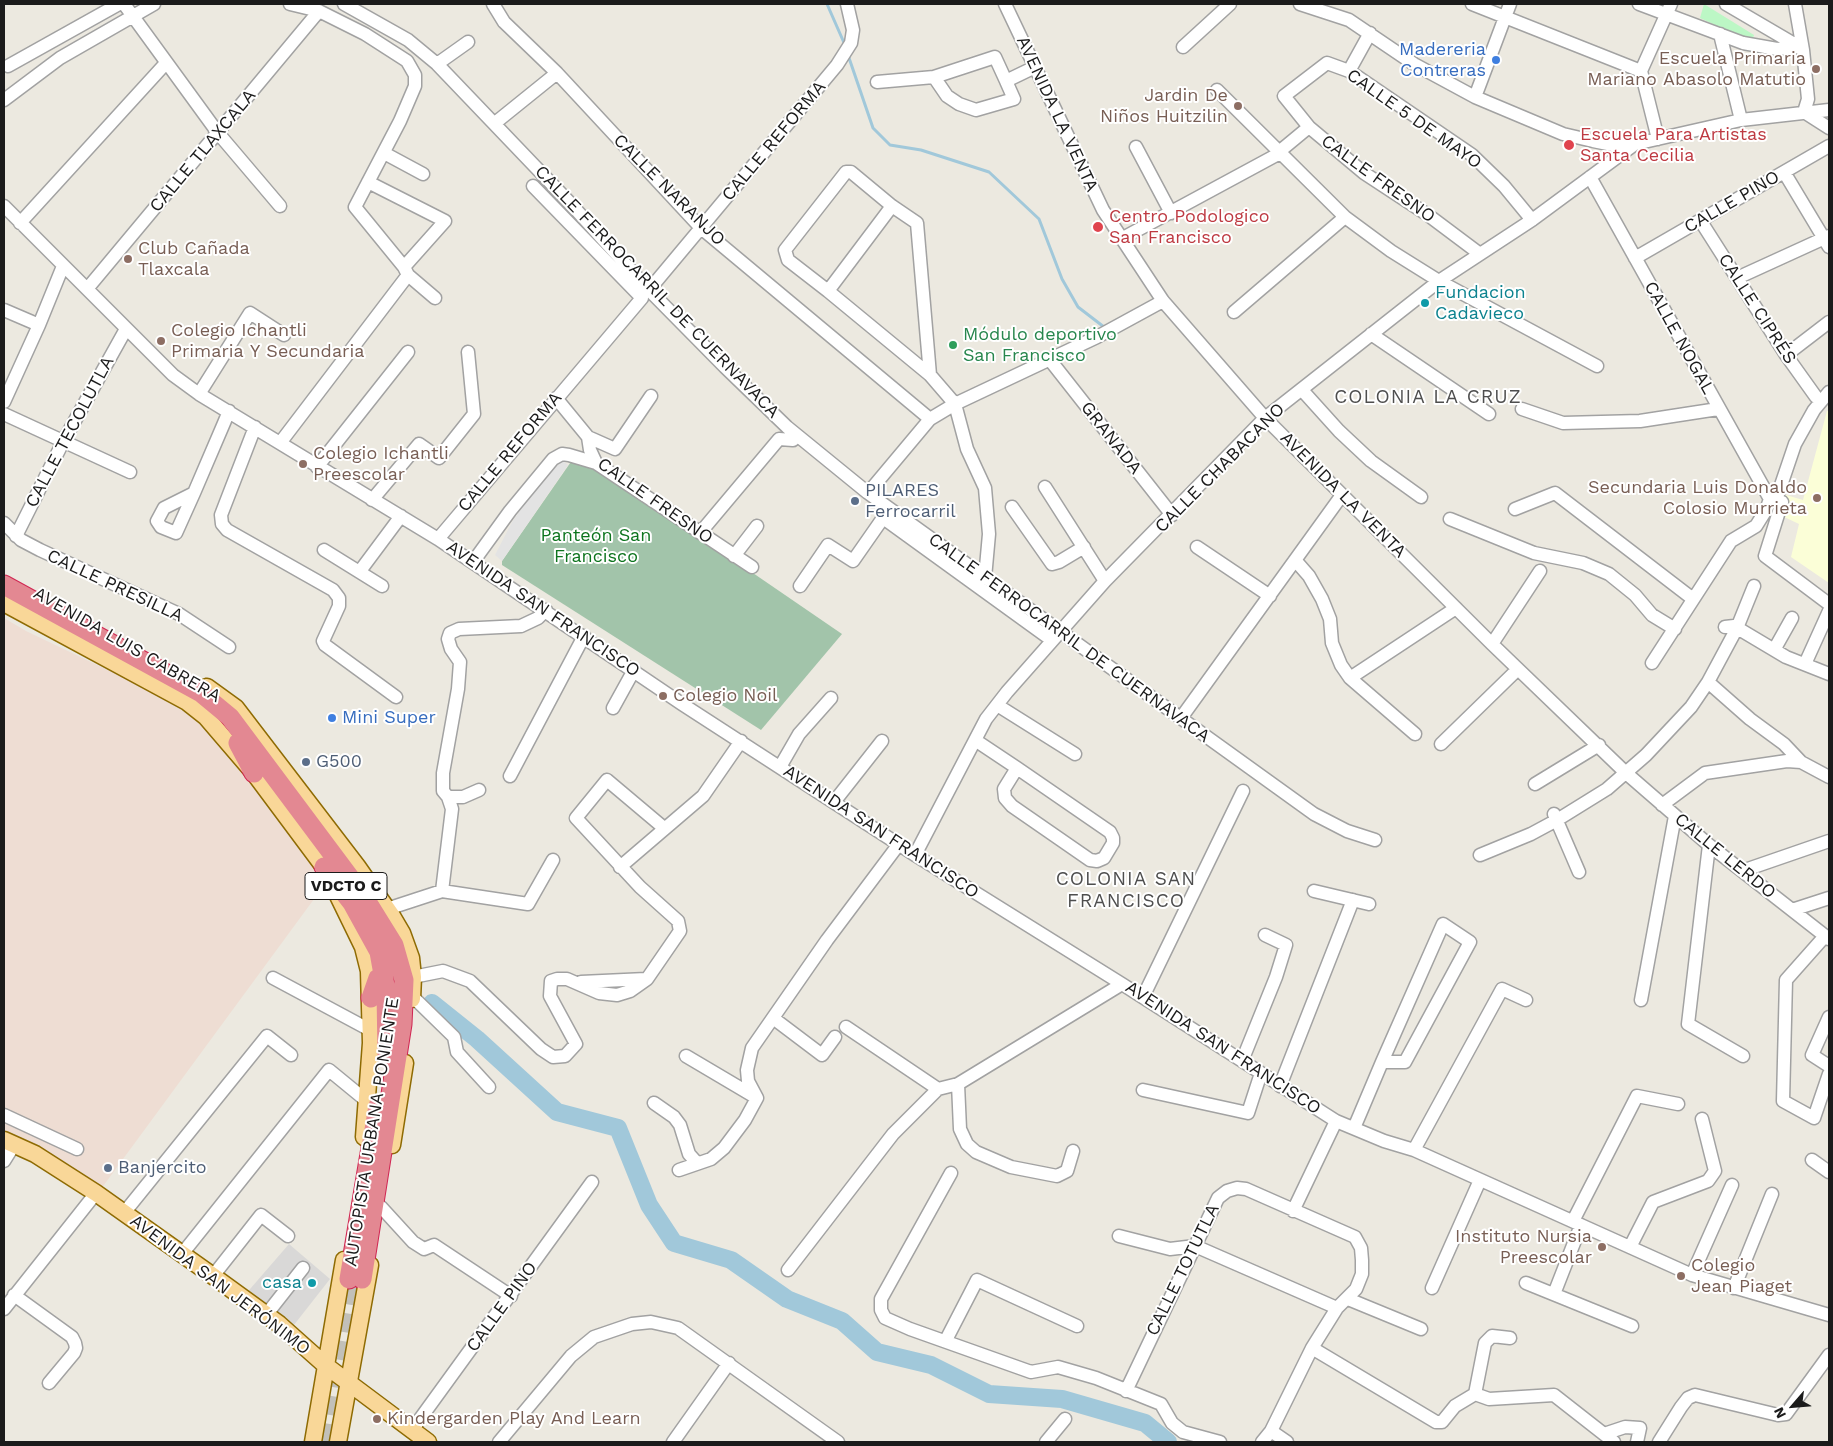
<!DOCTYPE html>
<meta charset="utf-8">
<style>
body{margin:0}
#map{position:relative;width:1833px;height:1446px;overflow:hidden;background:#ece9e0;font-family:"Work Sans",sans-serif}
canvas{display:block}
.frame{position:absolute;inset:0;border:5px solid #1b1b1b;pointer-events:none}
.north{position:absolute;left:1768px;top:1381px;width:50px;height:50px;-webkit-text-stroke:4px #fff;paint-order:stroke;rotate:243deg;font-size:14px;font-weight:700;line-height:20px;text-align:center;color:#1b1b1b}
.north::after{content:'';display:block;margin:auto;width:18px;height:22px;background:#1b1b1b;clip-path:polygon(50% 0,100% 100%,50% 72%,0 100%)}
</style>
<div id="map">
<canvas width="1833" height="1446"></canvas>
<div class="frame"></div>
<div class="north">N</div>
</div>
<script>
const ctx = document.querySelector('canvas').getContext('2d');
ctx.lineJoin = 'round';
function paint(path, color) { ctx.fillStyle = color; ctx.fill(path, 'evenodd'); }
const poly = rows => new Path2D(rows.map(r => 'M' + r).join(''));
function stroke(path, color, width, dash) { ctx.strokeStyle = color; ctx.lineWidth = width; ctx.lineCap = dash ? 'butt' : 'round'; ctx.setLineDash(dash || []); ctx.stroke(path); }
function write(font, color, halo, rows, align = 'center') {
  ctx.font = font + ' "Work Sans",sans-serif'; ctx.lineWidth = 4; ctx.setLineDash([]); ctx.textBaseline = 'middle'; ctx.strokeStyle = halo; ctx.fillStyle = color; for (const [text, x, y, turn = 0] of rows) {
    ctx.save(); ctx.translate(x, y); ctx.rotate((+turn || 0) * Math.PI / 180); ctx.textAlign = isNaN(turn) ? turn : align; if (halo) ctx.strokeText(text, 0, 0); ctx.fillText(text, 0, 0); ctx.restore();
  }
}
paint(poly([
 [289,1244,330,1279,290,1330,244,1296]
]), '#d9d8d7');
paint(poly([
 [1827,411,1829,411,1829,583,1791,557,1799,524,1780,515,1786,495,1803,500]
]), '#fbfed7');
paint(poly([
 [4,618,26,631,206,717,328,880,101,1189,4,1145]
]), '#eeddd3');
paint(poly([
 [575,456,585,458,842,634,761,730,502,565,502,561]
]), '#a2c4aa');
paint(poly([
 [1704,4,1754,35,1753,38,1741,37,1700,18]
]), '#bcf7c5');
paint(poly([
 [563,461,568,465,502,561,495,555,512,522,545,475]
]), '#e3e3e3');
stroke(poly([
 [827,4,845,45],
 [848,55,873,128,890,145,921,150,989,172,1039,219,1062,279,1078,307,1104,327]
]), '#a1c8da', 3);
stroke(poly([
 [432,1003,477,1039,557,1112,618,1128,649,1205,674,1243,731,1260,787,1299,842,1321,877,1352,931,1365,989,1394,1062,1399,1145,1423,1168,1442]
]), '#a1c8da', 18);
stroke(poly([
 [322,1442,348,1285]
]), '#c2c0b9', 19, [19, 9]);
const minor = poly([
 [124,4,218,133,280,206],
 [290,4,319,11,365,34,407,61,415,75,415,86,400,121,355,207,404,267,408,275,435,298],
 [344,4,408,40,437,64,569,202,649,290,725,367,787,427,868,493,1314,814,1347,831,1375,840],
 [493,4,504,22,557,73,701,228,930,419],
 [1005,4,1103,210,1163,301,1265,418,1492,644,1626,773,1709,845,1829,939],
 [1300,4,1349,20,1414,64,1475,97,1563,134,1593,141,1613,145,1635,144,1741,120,1829,110],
 [1472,4,1641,71],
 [1639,4,1743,43,1777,49,1799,47],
 [1726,4,1801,48],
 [1795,4,1803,50,1808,99,1804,112],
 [1720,34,1741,120],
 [1183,47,1230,4],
 [437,64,468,42],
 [8,66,119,4],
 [1349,71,1370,33],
 [934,77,947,96,959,104,976,110,1014,99,1006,81],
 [877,82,934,77,995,57,1006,81,1035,67],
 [1217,90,1345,217,1391,251,1439,281,1597,366],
 [1475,97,1510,4],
 [4,100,60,58,154,4],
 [1804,112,1829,128],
 [495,123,557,73],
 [1658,139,1641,71,1671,4],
 [1136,147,1171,213],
 [1280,151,1309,127],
 [384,153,423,174],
 [1784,172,1829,247],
 [1590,177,1770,499,1766,510,1756,526,1731,541,1652,663],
 [368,182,445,221,404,267],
 [4,206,173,375,199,394,438,539,682,704,915,855,1122,984,1336,1121,1384,1141,1414,1150,1692,1275,1829,1315],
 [1700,220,1786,355,1816,397],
 [20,223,166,63],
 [1121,239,1282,152],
 [1480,254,1428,215,1364,173,1309,127,1284,96,1327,63,1349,71,1472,155,1504,186,1532,220],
 [1635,258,1829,146],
 [1737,278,1829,236],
 [87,289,319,11],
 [649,290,837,65,851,43,853,30,847,4],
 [828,291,892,206],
 [4,310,39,325],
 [1234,312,1345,217],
 [1371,334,1489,414],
 [1786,355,1829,322],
 [1050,360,1172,515],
 [930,375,828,291,788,260,785,250,846,172,851,172,892,206,917,223,930,375,955,404,967,449,985,488,989,534,985,578],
 [1302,390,1339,431,1371,461,1421,497],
 [199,394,250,313,284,335],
 [556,398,588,437,590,450,596,463,752,567],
 [4,402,39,325,63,266],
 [1522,409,1563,423,1640,421,1718,409],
 [4,414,130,472],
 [255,427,221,515,222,524,227,530,333,590,339,598,339,606,323,641,325,645,396,697],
 [588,437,615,449,651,396],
 [280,443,408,275],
 [317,467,408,352],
 [1045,487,1105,581],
 [194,493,164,508,157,521,161,527,176,533,194,493,224,423,229,411],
 [868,493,930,419,955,404,1097,337,1163,301],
 [372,500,419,444,439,458,474,414,468,352],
 [1776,500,1795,444,1814,410,1829,392],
 [1782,502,1765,556,1829,604],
 [1012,507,1052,564,1059,562,1084,547],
 [1515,509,1555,493,1693,599],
 [1450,519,1534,553,1583,563,1609,574,1635,595,1652,615,1675,629],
 [4,523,21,540,40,550,179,614,229,647],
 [700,533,779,439,793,440],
 [16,536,63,442,126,329],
 [438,539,642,298,533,186],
 [1197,547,1270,596],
 [324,550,382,586],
 [734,556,757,526],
 [1295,560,1309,576,1322,599,1330,619,1332,643,1341,665,1350,678,1415,734],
 [473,562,510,511,553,459,562,454,569,455,596,463],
 [360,571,401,516],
 [800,586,828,545,853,561,883,518,1046,636,1055,636],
 [1725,627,1734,626,1786,657,1829,674],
 [1492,644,1540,571],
 [1774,650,1792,618],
 [1805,664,1829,611],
 [1350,678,1456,608],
 [1708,682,1750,719,1784,744,1801,762],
 [997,705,1075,754],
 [613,708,634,670],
 [1181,718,1342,495],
 [975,740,1017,768,1110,832,1113,838,1113,843,1104,858,1097,861,1090,860,1012,806,1005,798,1004,789,1017,768],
 [1441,744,1518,669],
 [780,767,799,734,831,698],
 [510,776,584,636],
 [1535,784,1599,745],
 [448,797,463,797,479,790],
 [834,802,882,741],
 [1662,805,1705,773,1787,761,1801,762,1829,777],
 [1554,814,1579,872],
 [1709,845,1688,1024,1743,1056],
 [915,855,986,719,1007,692,1105,581,1265,418,1439,281,1532,220,1635,144],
 [1480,855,1531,834,1557,820,1607,789,1646,755,1691,707,1708,682,1737,628,1754,586],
 [620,867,703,796,741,741],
 [1742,871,1829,841],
 [442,891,452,809,448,797,443,791,443,773,458,689,460,662,451,649,448,639,450,633,459,629,521,626,538,618,546,610],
 [1314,891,1369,904],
 [387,909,442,891,528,904,553,860],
 [1792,910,1829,898],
 [1825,936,1786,980,1783,1101,1814,1118,1829,1074],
 [413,977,443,971,470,981,541,1049,553,1057,565,1056,576,1044,550,996,551,981,557,979,567,979,599,993,617,995,630,991,647,979,680,931,678,921,640,887,576,818,607,780,664,828],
 [273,978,370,1030],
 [581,982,646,979],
 [412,996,454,1037,457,1052,489,1087],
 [1143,997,1243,791],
 [1641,1000,1675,816],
 [1829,1017,1812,1055,1829,1066],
 [773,1018,822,1055,835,1037],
 [846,1027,938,1089],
 [686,1056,757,1098],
 [1242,1061,1276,977,1286,945,1265,935],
 [958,1084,960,1129,967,1144,976,1152,1011,1167,1057,1176,1067,1171,1073,1151],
 [1280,1086,1353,900],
 [1143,1090,1248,1113,1261,1073],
 [757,1098,748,1081,747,1070,752,1048,827,940,899,844],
 [654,1103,674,1117,680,1125,689,1154,697,1163],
 [4,1115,77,1149],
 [1354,1128,1360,1114,1382,1062,1443,924,1470,942,1405,1062,1382,1062],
 [1414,1150,1502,989,1526,1000],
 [1812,1160,1829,1172],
 [4,1161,14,1145],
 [679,1170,711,1159,724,1148,745,1120,757,1098],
 [951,1173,881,1299,881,1310,885,1318,910,1329,1031,1372,1058,1367,1096,1378,1161,1404,1172,1423,1183,1432,1220,1442],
 [381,1207,413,1242,424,1249,434,1245,511,1296],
 [1293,1211,1336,1121],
 [124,1213,267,1036,291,1055],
 [1573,1221,1637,1096,1678,1104],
 [1119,1236,1170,1249,1195,1246,1337,1308],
 [1630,1247,1653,1202,1708,1181,1715,1171,1702,1119],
 [182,1254,329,1070,368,1102],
 [788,1270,893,1134,938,1089,958,1084,1122,984],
 [1692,1275,1732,1185],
 [213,1276,261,1215,288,1236],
 [1526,1283,1632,1326],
 [1432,1288,1480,1180],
 [1734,1288,1772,1194],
 [1554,1294,1581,1225],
 [14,1295,72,1337,75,1343,76,1348,74,1353,49,1383],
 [1348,1299,1421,1329],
 [4,1309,96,1193],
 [266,1315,303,1268],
 [946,1340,977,1280,1077,1326],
 [1312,1348,1436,1422,1442,1422,1455,1406,1475,1394,1485,1343,1492,1336,1510,1338],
 [1126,1391,1218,1198,1227,1191,1237,1188,1246,1189,1355,1237,1361,1248,1362,1260,1362,1274,1356,1289,1337,1308,1312,1348,1271,1431,1262,1442],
 [1475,1394,1489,1399,1554,1395,1614,1442],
 [412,1430,592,1182],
 [1271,1431,1287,1442],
 [1604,1434,1625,1427,1640,1428,1637,1442],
 [499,1442,571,1356,594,1337,632,1324,651,1322,678,1328,838,1442],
 [673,1442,729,1363],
 [1046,1442,1065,1419],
 [1659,1442,1681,1407,1688,1398,1695,1395,1778,1415,1786,1414,1829,1355]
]);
const major = poly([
 [4,603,187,702,206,717,254,773,324,867,363,947,369,971,371,1043,364,1137],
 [207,687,236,708,357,866,392,916,402,933,411,958,413,977,412,999],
 [4,1140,35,1154,96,1193,213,1276,279,1324,325,1365,428,1442],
 [392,1145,405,1063],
 [313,1442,344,1260],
 [338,1442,370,1265]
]);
const highway = poly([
 [4,585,201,693,230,717,363,895,394,945,404,980,402,1024,362,1279],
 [238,743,254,773],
 [324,867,352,903,379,952,386,991,387,1055],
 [371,998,378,978],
 [349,1279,378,1106]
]);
stroke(minor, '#a2a2a2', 15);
stroke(major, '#8e6b03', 19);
stroke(highway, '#d02753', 21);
stroke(minor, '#fff', 12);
stroke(major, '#f9d798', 16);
stroke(highway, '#e38892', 19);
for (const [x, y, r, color] of [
 [1496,60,5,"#3f7fe0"],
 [1816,69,5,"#8d6e63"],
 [1238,106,5,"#8d6e63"],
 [1569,145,6,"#e0444e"],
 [1098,227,6,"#e0444e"],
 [128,259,5,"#8d6e63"],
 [1425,303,5,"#0f9aa8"],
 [161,341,5,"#8d6e63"],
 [953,345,5,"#2e9e5b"],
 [303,464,5,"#8d6e63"],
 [1817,498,5,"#8d6e63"],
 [855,501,5,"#5c6f8a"],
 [663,696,5,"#8d6e63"],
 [332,718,5,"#3f7fe0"],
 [306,762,5,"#5c6f8a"],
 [108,1168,5,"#5c6f8a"],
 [1602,1247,5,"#8d6e63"],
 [1681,1276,5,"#8d6e63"],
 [312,1283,5,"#0f9aa8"],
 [377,1419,5,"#8d6e63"]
]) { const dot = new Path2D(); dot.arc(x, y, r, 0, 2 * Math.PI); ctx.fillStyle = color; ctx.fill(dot); stroke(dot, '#fff', 2); }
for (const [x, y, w] of [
 [346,886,82]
]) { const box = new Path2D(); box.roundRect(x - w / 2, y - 13.5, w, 27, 4); ctx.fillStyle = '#fff'; ctx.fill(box); stroke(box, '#1b1b1b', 1); }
write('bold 16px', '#1b1b1b', null, [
 ["VDCTO C",346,886]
]);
write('18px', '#366cbe', '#fff', [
 ["Madereria",1486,50],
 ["Contreras",1486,71],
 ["Mini Super",342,718,"left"]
], 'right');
write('18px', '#785e54', '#fff', [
 ["Escuela Primaria",1806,59,"right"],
 ["Mariano Abasolo Matutio",1806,80,"right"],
 ["Jardin De",1228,96,"right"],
 ["Niños Huitzilin",1228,117,"right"],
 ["Club Cañada",138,249],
 ["Tlaxcala",138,270],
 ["Colegio Ichantli",171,331],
 ["Primaria Y Secundaria",171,352],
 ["Colegio Ichantli",313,454],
 ["Preescolar",313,475],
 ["Secundaria Luis Donaldo",1807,488,"right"],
 ["Colosio Murrieta",1807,509,"right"],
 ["Colegio Noil",673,696],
 ["Instituto Nursia",1592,1237,"right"],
 ["Preescolar",1592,1258,"right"],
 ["Colegio",1691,1266],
 ["Jean Piaget",1691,1287],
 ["Kindergarden Play And Learn",387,1419]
], 'left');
write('18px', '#1b1b1b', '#fff', [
 ["AVENIDA LA VENTA",1057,114,65],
 ["CALLE 5 DE MAYO",1414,119,35],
 ["CALLE REFORMA",774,141,-50],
 ["CALLE TLAXCALA",203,151,-50],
 ["CALLE FRESNO",1378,179,36],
 ["CALLE NARANJO",669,190,45],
 ["CALLE PINO",1732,202,-30],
 ["CALLE FERROCARRIL DE CUERNAVACA",657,292,46],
 ["CALLE CIPRÉS",1757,309,57],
 ["CALLE NOGAL",1679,338,61],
 ["CALLE TECOLUTLA",70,432,-62],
 ["GRANADA",1111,438,52],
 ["CALLE REFORMA",510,452,-50],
 ["CALLE CHABACANO",1220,468,-45],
 ["AVENIDA LA VENTA",1343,495,45],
 ["CALLE FRESNO",655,501,35],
 ["CALLE PRESILLA",115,586,25],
 ["AVENIDA SAN FRANCISCO",543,609,34],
 ["CALLE FERROCARRIL DE CUERNAVACA",1069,638,36],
 ["AVENIDA LUIS CABRERA",127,645,30],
 ["AVENIDA SAN FRANCISCO",881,832,33],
 ["CALLE LERDO",1725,856,39],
 ["AVENIDA SAN FRANCISCO",1223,1048,33],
 ["AUTOPISTA URBANA PONIENTE",372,1132,-81],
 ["CALLE TOTUTLA",1183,1270,-64],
 ["AVENIDA SAN JERÓNIMO",220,1285,37],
 ["CALLE PINO",502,1307,-54]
]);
write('18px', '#be3a42', '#fff', [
 ["Escuela Para Artistas",1580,135],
 ["Santa Cecilia",1580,156],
 ["Centro Podologico",1109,217],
 ["San Francisco",1109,238]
], 'left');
write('18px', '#0d838f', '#fff', [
 ["Fundacion",1435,293],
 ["Cadavieco",1435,314],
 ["casa",302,1283,"right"]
], 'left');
write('18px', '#27864d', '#fff', [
 ["Módulo deportivo",963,335],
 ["San Francisco",963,356]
], 'left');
write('18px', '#4e5e75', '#fff', [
 ["PILARES",865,491],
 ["Ferrocarril",865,512],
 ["G500",316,762],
 ["Banjercito",118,1168]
], 'left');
write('18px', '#0d741e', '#fff', [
 ["Panteón San",596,536],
 ["Francisco",596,557]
]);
ctx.letterSpacing = '1px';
write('19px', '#4e4e4e', '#fff', [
 ["COLONIA LA CRUZ",1428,397],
 ["COLONIA SAN",1126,879],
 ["FRANCISCO",1126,901]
]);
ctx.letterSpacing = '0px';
</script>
